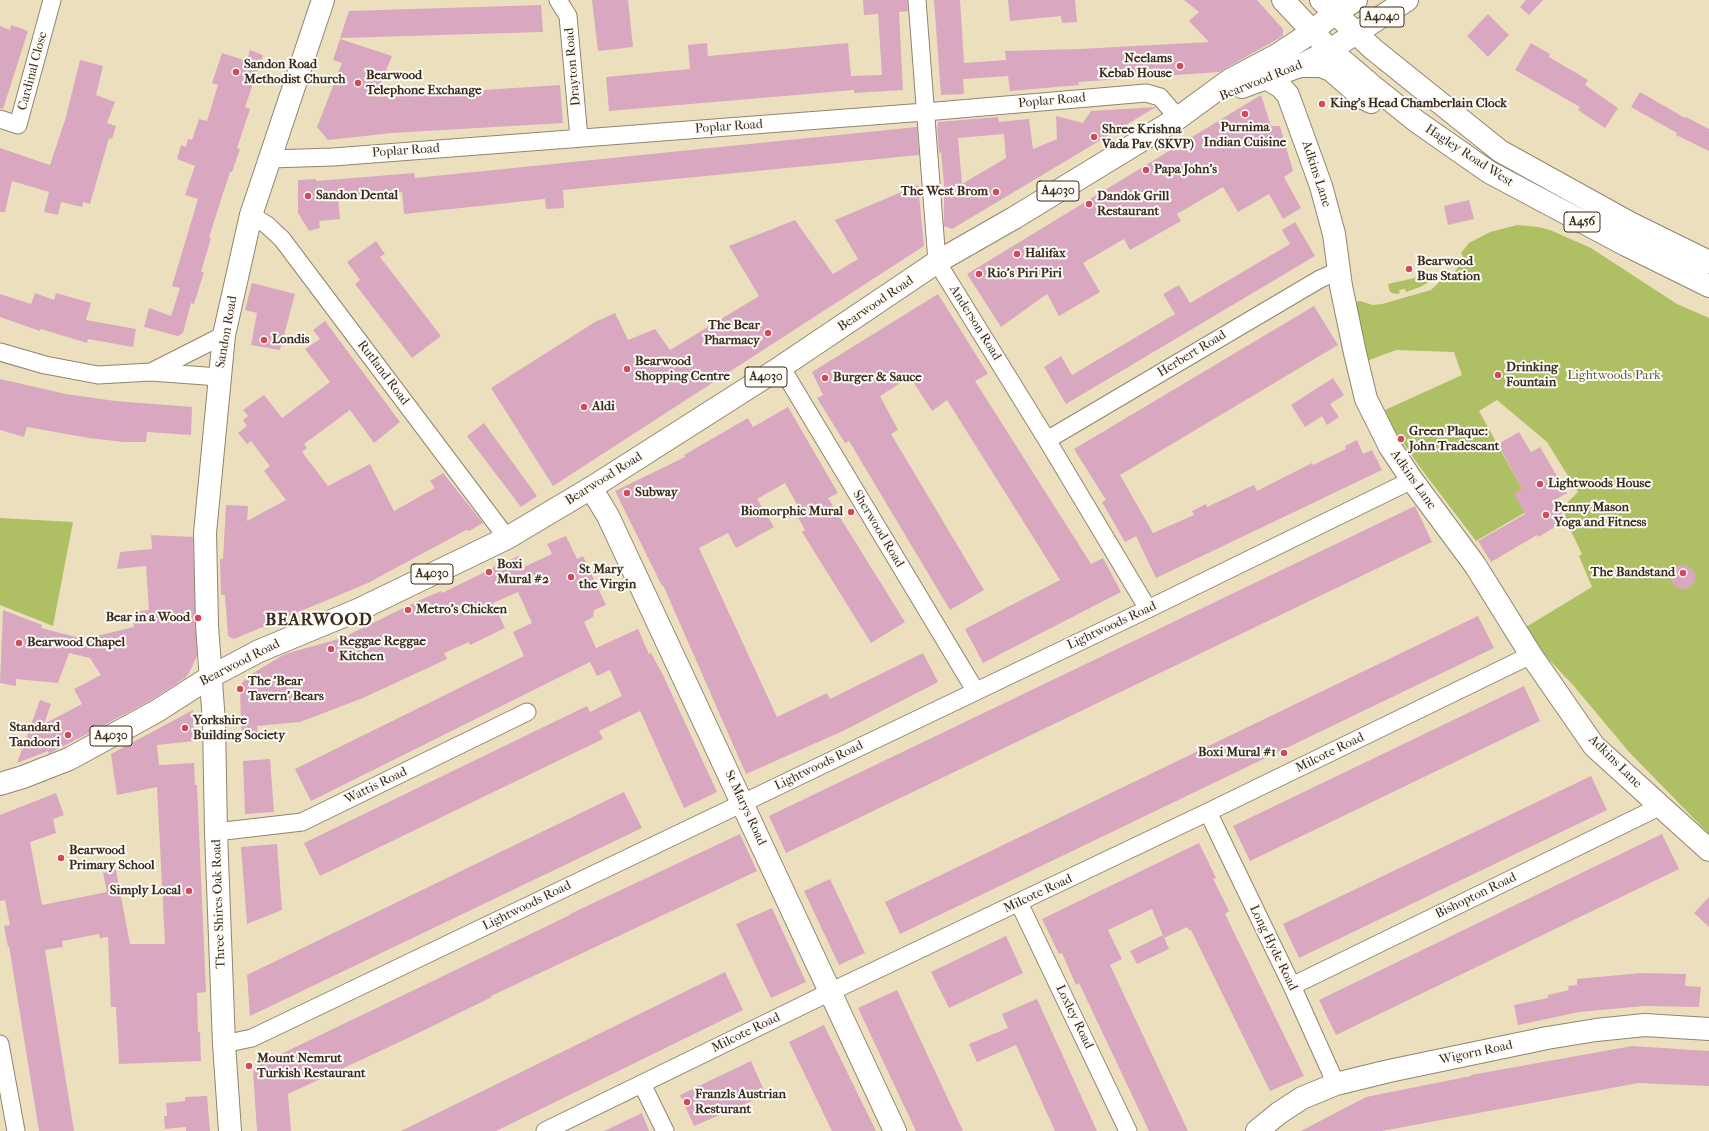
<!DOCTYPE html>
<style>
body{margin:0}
canvas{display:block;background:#ebdfbd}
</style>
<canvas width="1709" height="1131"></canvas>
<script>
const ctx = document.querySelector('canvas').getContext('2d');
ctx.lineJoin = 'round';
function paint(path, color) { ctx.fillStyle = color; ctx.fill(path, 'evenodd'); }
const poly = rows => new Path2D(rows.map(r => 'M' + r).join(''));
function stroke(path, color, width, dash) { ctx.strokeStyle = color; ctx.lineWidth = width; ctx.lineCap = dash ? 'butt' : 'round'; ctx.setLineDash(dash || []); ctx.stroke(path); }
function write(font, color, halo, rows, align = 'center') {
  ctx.font = font + ' "IM FELL French Canon",serif'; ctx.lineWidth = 4; ctx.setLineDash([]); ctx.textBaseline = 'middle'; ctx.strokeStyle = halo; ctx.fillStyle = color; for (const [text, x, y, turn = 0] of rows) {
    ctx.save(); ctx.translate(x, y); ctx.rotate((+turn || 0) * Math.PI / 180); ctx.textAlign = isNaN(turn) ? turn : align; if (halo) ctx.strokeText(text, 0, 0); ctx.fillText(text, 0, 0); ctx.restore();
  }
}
paint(poly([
 [1517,225,1538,227,1550,230,1591,248,1677,304,1709,318,1709,834,1629,752,1573,685,1521,630,1592,587,1579,556,1582,554,1566,521,1564,506,1578,492,1547,442,1497,400,1479,411,1522,489,1524,513,1476,541,1422,470,1390,424,1385,410,1462,375,1454,352,1396,350,1367,361,1355,304,1356,302,1360,301,1373,305,1382,304,1431,290,1448,274,1454,273,1464,258,1461,253,1469,243,1490,232],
 [1437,273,1431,281,1420,287,1406,292,1405,289,1399,290,1400,293,1396,294,1390,292,1388,284],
 [0,518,73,522,53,626,0,605]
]), '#aec063');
paint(poly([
 [592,0,628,0,633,47,598,51],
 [863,0,907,0,908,11,899,12,903,90,854,93,854,90,609,111,606,77,690,69,688,45,707,43,708,56,848,43,851,76,882,75,878,14,864,15],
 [934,0,960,0,964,63,1006,60,1005,51,1080,49,1209,42,1189,21,1199,12,1184,0,1257,0,1283,29,1283,36,1219,72,1078,82,1079,85,1010,91,1008,76,963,79,964,94,941,95],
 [1008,0,1075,0,1077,22,1062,23,1061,16,1010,21],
 [1526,0,1543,0,1529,15,1520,7],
 [541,5,543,32,340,38,349,11],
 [1488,14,1509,35,1488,57,1467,36],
 [11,25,28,31,3,109,0,108,0,26,10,30],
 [340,39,392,56,375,97,560,85,563,123,392,133,328,140,317,127,342,63,333,60],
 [1531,43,1550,54,1549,57,1588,80,1585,85,1618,108,1605,128,1578,110,1580,107,1515,70],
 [250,50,263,55,245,107,250,109,237,148,240,149,232,172,230,172,209,237,211,238,201,272,204,272,194,304,191,303,183,333,178,336,144,327,149,308,171,316,180,288,172,286,198,199,185,195,195,166,177,159,181,145,186,147,188,139,192,140,199,119,207,121,218,85,212,83,222,53,247,61],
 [80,60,103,66,96,95,115,102,107,123,116,126,112,139,109,138,90,204,83,202,82,207,61,202,58,215,44,212,49,192,12,181,5,212,0,212,0,148,50,165,66,117],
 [1640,92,1685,118,1686,117,1709,129,1709,151,1676,135,1677,133,1631,107],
 [1261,95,1271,126,1280,126,1293,171,1284,177,1301,208,1283,219,1269,194,1238,212,1223,187,1177,214,1181,221,1130,250,1124,239,1083,263,1100,292,1059,316,1047,294,1001,327,967,274],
 [1156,107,952,229,944,226,944,184,941,152,939,153,937,125,938,125,938,122,998,117,999,122,1029,119,1033,149,1057,139,1056,116,1083,123,1091,111],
 [1004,134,1006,158,962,184,958,138],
 [917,127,919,155,563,190,564,208,546,209,545,199,404,214,402,192,338,197,340,219,319,221,320,228,309,231,298,213,298,180,316,179,316,181,414,173,415,178],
 [918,185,924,246,553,486,491,388,595,322,615,313,628,340,655,329,670,350,759,296,729,246,795,220,833,274,858,259,835,220],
 [1469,200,1474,219,1448,225,1444,206],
 [1295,222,1315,256,1066,404,1044,367,1061,356,1072,375,1175,314,1163,294,1179,285,1190,303,1290,244,1282,230],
 [376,241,385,254,380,257,441,336,412,358,355,284,360,280,347,262],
 [252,283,295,294,280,350,251,345,257,313,245,310],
 [35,293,54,300,56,293,91,303,86,320,136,329,133,347,88,339,87,343,41,329,40,331,0,317,0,294,31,304],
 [938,294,988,374,975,381,1091,564,1103,558,1121,592,983,663,965,629,1060,580,947,400,932,411,910,377,880,396,898,430,891,434,984,590,950,610,849,441,845,443,817,398,823,395,812,372],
 [1314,306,1338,345,1120,475,1153,533,1194,515,1192,511,1206,504,1207,507,1254,485,1257,491,1312,463,1313,465,1346,449,1345,446,1357,440,1363,454,1372,450,1382,470,1156,578,1136,536,1125,542,1102,502,1106,500,1074,449],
 [325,321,400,422,374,443,350,410,304,444,307,448,302,452,328,486,370,464,394,511,435,488,430,481,443,473,483,523,469,531,466,530,368,583,234,639,228,636,225,595,221,595,220,559,223,559,226,505,248,506,247,521,286,500,264,471,270,466,251,441,247,444,238,433,247,426,243,420,248,416,243,410,264,395,282,418,330,382,305,349,320,339,313,330],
 [1333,378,1344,395,1330,404,1339,417,1327,425,1322,416,1305,427,1291,405],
 [0,379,66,394,115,401,192,407,191,435,147,432,146,442,124,442,89,438,27,427,24,437,0,430],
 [788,407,838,493,828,498,905,622,871,643,802,532,805,530,794,510,799,508,785,483,757,499,774,527,736,548,728,533,699,548,777,717,827,693,830,699,923,653,938,682,845,730,746,774,663,585,662,586,615,491,685,457,684,455,748,418,753,427],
 [484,423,537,496,521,507,467,436],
 [1519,432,1531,452,1540,447,1567,493,1555,500,1566,521,1538,537,1537,535,1491,562,1478,541,1525,514,1514,494,1522,489,1498,444],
 [1415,506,1432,542,786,853,769,816],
 [151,535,193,537,197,656,189,673,185,678,151,700,97,729,50,753,49,754,48,751,17,763,40,700,51,704,44,724,82,704,74,689,101,675,90,658,69,653,58,683,16,679,16,686,0,683,3,610,42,625,41,628,84,639,134,627,133,621,139,611,149,610,146,566,117,569,120,552,152,549],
 [566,536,577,559,583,556,606,605,594,610,593,617,584,622,596,648,638,629,649,654,651,653,663,675,717,792,684,808,640,711,599,731,603,739,320,876,304,843,587,706,590,712,622,696,610,670,597,676,590,662,311,801,295,769,524,656,513,632,532,623,518,592,493,603,505,628,470,645,469,642,444,653,447,659,363,698,300,722,257,726,258,734,243,736,241,725,240,689,242,683,248,676,285,654,342,638,420,600,441,591,442,593,493,568,493,567,519,556,524,567,552,554,547,544],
 '1671 577a12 12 0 1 1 24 0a12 12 0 1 1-24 0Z',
 [1478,616,1494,648,900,934,885,902],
 [1524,686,1540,721,1250,861,1233,826],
 [193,710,194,741,157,745,159,765,194,763,195,785,197,785,206,992,197,993,198,1032,200,1032,201,1061,119,1064,116,1007,111,1007,108,937,100,938,99,934,62,941,63,947,45,950,74,1131,39,1131,9,946,8,947,4,926,10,925,5,900,0,901,0,815,56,793,64,815,53,819,56,833,30,842,42,905,107,892,103,873,116,870,130,944,165,944,157,787,117,795,111,754],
 [270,759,274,812,245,814,243,761],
 [1591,776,1607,810,1299,958,1283,924],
 [624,792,642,828,250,1016,247,975],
 [740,834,757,871,491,996,492,997,408,1038,288,1094,291,1131,257,1131,253,1072,256,1066,570,915,570,914],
 [1662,834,1679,869,1336,1035,1319,1000],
 [1199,843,1216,878,1213,879,1229,911,1225,914,1304,1076,1270,1091,1191,930,1189,930,1187,927,1164,938,1152,909,1108,930,1122,959,1110,965,1188,1131,1149,1131,1079,983,1076,985,1062,953,1059,954,1042,919],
 [277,844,282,910,247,924,241,847],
 [830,879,865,953,839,965,804,891],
 [1709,897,1709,927,1694,913],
 [772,908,806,982,771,998,736,924],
 [1163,935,1169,949,1137,964,1130,951],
 [1006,936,1023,973,949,1008,931,972],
 [725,972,743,1010,496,1131,401,1131],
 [1641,973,1686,974,1685,986,1701,987,1699,1007,1644,1006,1579,1012,1518,1025,1514,1005,1548,998,1548,995,1569,990,1568,986,1577,985,1577,979],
 [897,990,963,1131,916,1131,858,1008],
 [1037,999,1097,1131,1055,1131,1016,1045,977,1062,969,1044,1008,1028,1002,1014],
 [824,1025,876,1131,832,1131,789,1042],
 [1632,1046,1709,1051,1709,1086,1638,1083,1382,1131,1301,1131,1366,1097,1471,1076,1471,1075],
 [751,1061,766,1095,694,1126,680,1095],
 [207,1096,210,1131,186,1131,186,1127,165,1129,164,1116,167,1116,166,1103,185,1101,185,1097],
 [642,1113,649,1131,604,1131]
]), '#d9a8c0');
const street = poly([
 [558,0,568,16,579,138],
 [917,0,937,262,1047,440,1148,609],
 [0,119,18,125,52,0],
 [270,159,333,157,925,112,1146,93,1160,97,1178,118],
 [251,215,267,225,282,239,507,538],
 [0,352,45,365,98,375,151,372,219,377],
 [781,367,975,690],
 [151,372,224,335],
 [1047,440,1320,279,1338,271],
 [1208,812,1292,986,1336,1084],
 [216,832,302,822,527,712],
 [1019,903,1128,1131],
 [1292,986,1661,806],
 [0,1044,16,1131],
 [224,1044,252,1038,1148,609,1412,480],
 [642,1084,665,1131],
 [545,1131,830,992,1208,812,1531,655]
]);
const secondary = poly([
 [1266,78,1281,87,1288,95,1321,186,1334,234,1341,286,1355,353,1366,399,1390,447,1412,480,1475,565,1531,655,1594,746,1709,850],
 [591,488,608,516,895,1131],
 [230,1131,224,1044,216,832,214,723,207,625,205,533,224,335,251,215,323,0],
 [1257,1131,1279,1113,1302,1098,1336,1084,1389,1071,1547,1038,1596,1030,1645,1025,1709,1029]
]);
const primary = poly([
 [1242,87,1300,66,1330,50,1407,0],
 [0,784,23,777,69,759,157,711,210,677,259,651,358,610,507,538,591,488,781,367,937,262,1014,218,1178,118,1230,80,1277,55,1303,38,1335,13,1356,0]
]);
const highway = poly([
 [1283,0,1330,50,1370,84,1416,121,1489,172,1626,245,1709,286],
 [1321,0,1373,49,1500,151,1630,223,1709,262],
 [1300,66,1321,66,1331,70,1363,98,1371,102]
]);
stroke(street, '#93846e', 19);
stroke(secondary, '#93846e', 24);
stroke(primary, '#93846e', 24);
stroke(highway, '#93846e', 24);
stroke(street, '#fff', 17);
stroke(secondary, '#fff', 22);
stroke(primary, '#fff', 22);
stroke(highway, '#fff', 22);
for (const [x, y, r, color] of [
 [1180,66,4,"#d1495b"],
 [236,72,4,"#d1495b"],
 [358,83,4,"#d1495b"],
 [1322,104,4,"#d1495b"],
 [1245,114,4,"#d1495b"],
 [1094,137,4,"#d1495b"],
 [1146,170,4,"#d1495b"],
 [996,192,4,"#d1495b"],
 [308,196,4,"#d1495b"],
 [1089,204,4,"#d1495b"],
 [1017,254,4,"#d1495b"],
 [1409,269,4,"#d1495b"],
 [979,274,4,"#d1495b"],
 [768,333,4,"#d1495b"],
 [264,340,4,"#d1495b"],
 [627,369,4,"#d1495b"],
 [1498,375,4,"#d1495b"],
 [825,378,4,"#d1495b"],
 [584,407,4,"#d1495b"],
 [1401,439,4,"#d1495b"],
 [1540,484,4,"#d1495b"],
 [627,493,4,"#d1495b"],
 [851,512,4,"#d1495b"],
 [1546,515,4,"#d1495b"],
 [489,572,4,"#d1495b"],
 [1683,573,4,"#d1495b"],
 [571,577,4,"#d1495b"],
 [408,610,4,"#d1495b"],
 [198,618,4,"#d1495b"],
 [19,643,4,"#d1495b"],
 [331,649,4,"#d1495b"],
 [240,689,4,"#d1495b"],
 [185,728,4,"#d1495b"],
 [68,735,4,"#d1495b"],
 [1284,753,4,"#d1495b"],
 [61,858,4,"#d1495b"],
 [189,891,4,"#d1495b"],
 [249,1066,4,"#d1495b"],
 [687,1102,4,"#d1495b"]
]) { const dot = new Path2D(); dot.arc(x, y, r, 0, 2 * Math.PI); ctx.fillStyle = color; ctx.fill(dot); stroke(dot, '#fdfcf7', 1.5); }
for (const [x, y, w] of [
 [1382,17,44],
 [1058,191,42],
 [1582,222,36],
 [766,377,42],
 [432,574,42],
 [111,736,42]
]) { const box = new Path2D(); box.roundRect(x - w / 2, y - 10, w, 20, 3); ctx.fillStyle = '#fdfcf7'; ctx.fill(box); stroke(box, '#3b2a1e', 1); }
write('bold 12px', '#3b2a1e', null, [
 ["A4040",1382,17],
 ["A4030",1058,191],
 ["A456",1582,222],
 ["A4030",766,377],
 ["A4030",432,574],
 ["A4030",111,736]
]);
write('bold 13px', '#3b2a1e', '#fdfcf7', [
 ["Neelams",1172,59,"right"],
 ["Kebab House",1172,74,"right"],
 ["Sandon Road",244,65],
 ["Methodist Church",244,80],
 ["Bearwood",366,76],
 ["Telephone Exchange",366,91],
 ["King's Head Chamberlain Clock",1330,104],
 ["Purnima",1245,128,"center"],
 ["Indian Cuisine",1245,143,"center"],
 ["Shree Krishna",1102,130],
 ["Vada Pav (SKVP)",1102,145],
 ["Papa John's",1154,170],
 ["The West Brom",988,192,"right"],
 ["Sandon Dental",316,196],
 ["Dandok Grill",1097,197],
 ["Restaurant",1097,212],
 ["Halifax",1025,254],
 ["Bearwood",1417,262],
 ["Bus Station",1417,277],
 ["Rio's Piri Piri",987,274],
 ["The Bear",760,326,"right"],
 ["Pharmacy",760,341,"right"],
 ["Londis",272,340],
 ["Bearwood",635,362],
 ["Shopping Centre",635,377],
 ["Drinking",1506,368],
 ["Fountain",1506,383],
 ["Burger & Sauce",833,378],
 ["Aldi",592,407],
 ["Green Plaque:",1409,432],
 ["John Tradescant",1409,447],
 ["Lightwoods House",1548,484],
 ["Subway",635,493],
 ["Penny Mason",1554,508],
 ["Yoga and Fitness",1554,523],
 ["Biomorphic Mural",843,512,"right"],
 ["Boxi",497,565],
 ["Mural #2",497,580],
 ["St Mary",579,570],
 ["the Virgin",579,585],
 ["The Bandstand",1675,573,"right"],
 ["Metro's Chicken",416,610],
 ["Bear in a Wood",190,618,"right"],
 ["Reggae Reggae",339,642],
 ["Kitchen",339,657],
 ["Bearwood Chapel",27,643],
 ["The 'Bear",248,682],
 ["Tavern' Bears",248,697],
 ["Yorkshire",193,721],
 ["Building Society",193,736],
 ["Standard",60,728,"right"],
 ["Tandoori",60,743,"right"],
 ["Boxi Mural #1",1276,753,"right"],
 ["Bearwood",69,851],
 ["Primary School",69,866],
 ["Simply Local",181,891,"right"],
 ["Mount Nemrut",257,1059],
 ["Turkish Restaurant",257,1074],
 ["Franzls Austrian",695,1095],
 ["Resturant",695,1110]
], 'left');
write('13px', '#3b2a1e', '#fdfcf7', [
 ["Drayton Road",573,67,-95],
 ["Cardinal Close",33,71,-75],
 ["Bearwood Road",1261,81,-22],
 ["Poplar Road",1052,101,-5],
 ["Poplar Road",729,127,-4],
 ["Poplar Road",406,151,-4],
 ["Hagley Road West",1469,156,33],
 ["Adkins Lane",1316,174,72],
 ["Bearwood Road",876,304,-34],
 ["Anderson Road",975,323,58],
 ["Sandon Road",227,332,-80],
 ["Herbert Road",1192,354,-31],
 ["Rutland Road",383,373,53],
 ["Bearwood Road",604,479,-32],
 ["Adkins Lane",1413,480,55],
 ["Sherwood Road",878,529,59],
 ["Lightwoods Road",1112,626,-25],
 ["Bearwood Road",240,663,-27],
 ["Milcote Road",1330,753,-26],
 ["Adkins Lane",1615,762,45],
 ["Lightwoods Road",819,766,-26],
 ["Wattis Road",376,786,-26],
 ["St Marys Road",745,808,65],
 ["Milcote Road",1038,894,-25],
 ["Bishopton Road",1476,896,-26],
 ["Three Shires Oak Road",219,904,-92],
 ["Lightwoods Road",527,906,-26],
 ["Long Hyde Road",1273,948,64],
 ["Loxley Road",1074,1017,64],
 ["Milcote Road",746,1033,-26],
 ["Wigorn Road",1476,1053,-12]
]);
write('13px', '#5e5733', '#fdfcf7', [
 ["Lightwoods Park",1614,376]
]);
ctx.letterSpacing = '1px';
write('bold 17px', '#3b2a1e', '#fdfcf7', [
 ["BEARWOOD",319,621]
]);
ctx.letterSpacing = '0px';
</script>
